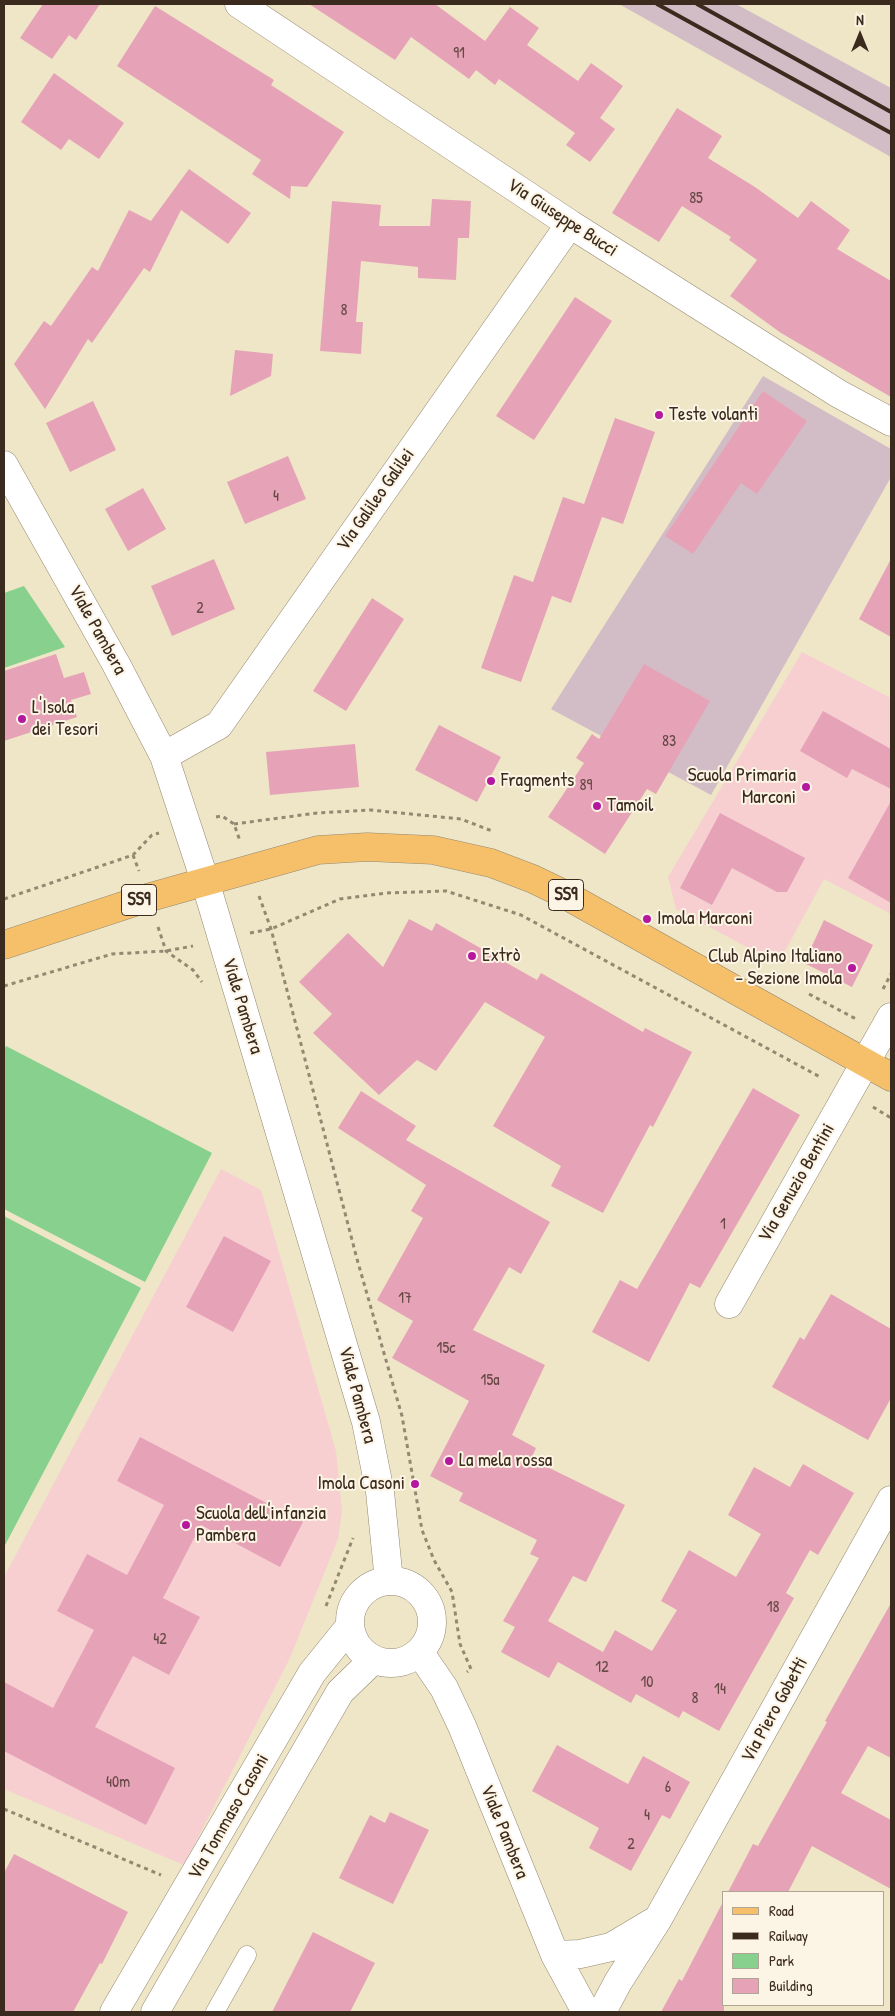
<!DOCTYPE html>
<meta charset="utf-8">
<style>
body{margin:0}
#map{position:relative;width:895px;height:2016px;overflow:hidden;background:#eee6c6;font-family:"Patrick Hand",sans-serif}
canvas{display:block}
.frame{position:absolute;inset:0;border:5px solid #3b2a1e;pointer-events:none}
.legend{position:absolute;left:722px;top:1891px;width:162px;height:115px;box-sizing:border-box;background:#fcf5e5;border:1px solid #afa495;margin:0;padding:6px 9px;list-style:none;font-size:15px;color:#3b2a1e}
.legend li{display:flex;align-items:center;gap:10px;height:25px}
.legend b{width:25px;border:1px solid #afa495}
.north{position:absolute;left:835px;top:10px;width:50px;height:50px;-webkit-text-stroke:4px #fcf5e5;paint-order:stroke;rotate:0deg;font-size:14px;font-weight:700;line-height:20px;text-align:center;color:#3b2a1e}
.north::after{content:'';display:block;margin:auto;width:18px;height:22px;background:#3b2a1e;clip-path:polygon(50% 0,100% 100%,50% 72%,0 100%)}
</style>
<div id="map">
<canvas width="895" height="2016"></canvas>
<div class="frame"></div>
<ul class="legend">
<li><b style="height:6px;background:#f6c06b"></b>Road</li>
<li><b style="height:6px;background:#3b2a1e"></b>Railway</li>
<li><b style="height:14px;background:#87d08d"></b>Park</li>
<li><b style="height:14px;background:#e6a3b8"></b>Building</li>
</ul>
<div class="north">N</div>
</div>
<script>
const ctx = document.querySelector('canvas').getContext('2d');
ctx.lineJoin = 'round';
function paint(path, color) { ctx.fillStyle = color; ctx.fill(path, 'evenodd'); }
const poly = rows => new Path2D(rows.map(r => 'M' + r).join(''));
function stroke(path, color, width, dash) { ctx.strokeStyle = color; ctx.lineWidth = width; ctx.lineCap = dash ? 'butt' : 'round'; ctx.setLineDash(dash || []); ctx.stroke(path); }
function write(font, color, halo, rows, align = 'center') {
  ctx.font = font + ' "Patrick Hand",sans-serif'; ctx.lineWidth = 4; ctx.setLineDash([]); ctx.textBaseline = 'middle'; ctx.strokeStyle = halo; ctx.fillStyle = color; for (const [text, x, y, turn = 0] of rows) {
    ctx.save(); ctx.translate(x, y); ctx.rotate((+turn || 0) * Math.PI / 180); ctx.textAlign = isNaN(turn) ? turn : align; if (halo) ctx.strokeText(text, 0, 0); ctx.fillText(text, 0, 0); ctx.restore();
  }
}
paint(poly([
 [802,652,891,698,891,914,824,879,778,964,676,909,668,877],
 [221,1169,261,1190,336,1451,342,1512,338,1539,290,1658,184,1865,4,1789,4,1577]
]), '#f7cfd1');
paint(poly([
 [619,4,736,4,891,88,891,157],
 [763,376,891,449,891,477,711,795,551,709]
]), '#d2bdc6');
paint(poly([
 [24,586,65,647,4,668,4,593],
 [6,1046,212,1153,145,1282,4,1209,4,1050],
 [4,1216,141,1288,4,1547]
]), '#87d08d');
paint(poly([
 [43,4,100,4,76,40,69,35,52,59,20,38],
 [309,4,435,4,485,41,510,7,539,28,527,45,578,81,591,63,623,86,600,118,615,129,590,162,566,145,575,133,499,79,495,85,476,70,469,79,411,37,395,60],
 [155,6,274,80,271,85,344,132,307,187,291,186,290,199,252,174,261,160,117,66],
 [54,73,124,123,99,159,69,139,61,150,21,122],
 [677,108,722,136,708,158,755,187,798,218,811,201,850,230,837,249,891,281,891,397,781,333,730,296,757,260,729,240,731,237,682,206,659,242,612,213],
 [189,169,251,213,228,244,181,210,150,272,144,268,92,343,88,339,45,409,14,364,44,321,51,326,92,267,98,271,129,210,151,221],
 [432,199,471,201,469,238,458,238,456,280,418,278,418,267,361,261,356,322,363,322,361,354,320,351,332,201,381,205,379,226,430,226],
 [575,297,612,321,534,440,496,416],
 [235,350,273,354,271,376,230,396],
 [763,391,807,421,757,494,741,483,693,554,665,536],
 [93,401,116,450,70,472,46,423],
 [615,418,655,432,623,524,602,517,571,603,552,596,521,682,481,668,514,575,533,582,563,497,584,504],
 [288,456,306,499,245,524,227,482],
 [143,488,166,529,128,551,105,509],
 [214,559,235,609,172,636,151,586],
 [891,559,891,637,859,619],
 [372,598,404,619,346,711,313,691],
 [56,654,64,678,84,672,91,694,71,700,77,717,4,741,4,671],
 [644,664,710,701,656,794,647,789,605,854,548,817,584,763,576,758,592,734,599,739],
 [823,711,891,749,891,789,852,769,847,778,800,751],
 [439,725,501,757,477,802,415,770],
 [355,744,359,787,270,795,266,752],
 [891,801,891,903,848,878],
 [720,813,805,858,787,892,777,892,732,868,712,905,680,888],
 [409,919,432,931,436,923,537,980,541,973,643,1032,645,1028,692,1052,653,1127,650,1125,603,1213,551,1186,561,1166,493,1126,545,1037,485,1002,436,1071,417,1060,379,1095,313,1033,332,1014,299,982,348,933,383,967],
 [824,920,873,945,852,987,804,963],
 [753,1088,800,1115,700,1288,690,1283,649,1362,592,1332,620,1280,637,1289],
 [361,1091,416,1126,406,1140,550,1222,521,1274,509,1267,473,1330,545,1365,512,1435,536,1448,531,1459,625,1505,586,1582,573,1576,548,1621,603,1652,615,1630,652,1651,677,1610,661,1601,689,1550,736,1577,761,1534,728,1515,754,1467,790,1487,803,1464,854,1493,818,1555,810,1550,786,1593,794,1598,719,1731,683,1711,679,1718,636,1694,631,1703,558,1662,549,1678,501,1652,515,1627,503,1621,539,1558,530,1554,537,1540,459,1501,463,1493,430,1476,469,1401,392,1358,413,1321,377,1300,423,1218,411,1211,426,1185,338,1128],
 [224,1236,271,1261,233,1332,186,1307],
 [831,1294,891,1329,891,1398,868,1440,772,1387,800,1337,804,1340],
 [140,1437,303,1522,280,1567,201,1525,163,1598,200,1617,169,1675,133,1656,95,1727,175,1768,146,1825,4,1751,4,1682,53,1708,94,1630,57,1611,87,1554,127,1575,164,1505,117,1481],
 [891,1603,891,1758,868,1746,841,1793,891,1820,891,1889,812,1846,788,1892,728,1892,753,1844,758,1846,827,1722,825,1721],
 [557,1745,628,1784,643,1756,690,1782,670,1819,662,1815,631,1871,589,1848,599,1828,532,1791],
 [390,1812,429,1830,393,1904,339,1878,370,1815,385,1823],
 [14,1854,128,1912,102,1964,100,1963,73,2012,4,2012,4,1873],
 [724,1900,724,2012,661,2012,679,1979,682,1981],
 [313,1932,375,1963,350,2012,272,2012]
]), '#e6a3b8');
const lane = poly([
 [215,2012,247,1955]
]);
const street = poly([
 [239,4,570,224,839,394,891,422],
 [4,465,116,664,164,756,205,881,366,1422,380,1492,389,1581],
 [164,756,219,725,570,224],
 [729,1304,891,1017],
 '350 1622a41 41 0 1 1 82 0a41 41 0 1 1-82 0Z',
 [420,1653,444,1688,462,1726,555,1955,586,2012],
 [555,1955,580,1954,611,1947,653,1922],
 [114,2012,312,1673,350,1626],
 [155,2012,340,1692,373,1660],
 [602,2012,618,1982,658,1919,891,1500]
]);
const primary = poly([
 [4,945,147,898,318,850,367,847,433,850,491,863,533,879,562,893,891,1077]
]);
stroke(lane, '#948872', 19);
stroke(street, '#948872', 29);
stroke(primary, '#948872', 29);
stroke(poly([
 [216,817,222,816,234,824,240,841],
 [234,824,317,813,370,810,461,819,492,831],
 [133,855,139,871],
 [259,896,271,929,357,1259,402,1416,422,1530,434,1560,452,1592,460,1644,471,1669,467,1672],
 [4,899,133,855,152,835,159,833],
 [158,927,166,951,193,970,202,982],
 [250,933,271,929,340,899,387,893,446,891,521,915,822,1078],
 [4,986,112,954,166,951,193,946],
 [883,989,891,974],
 [809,994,856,1019],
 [873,1107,891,1118],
 [326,1606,353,1538],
 [4,1809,161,1875]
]), '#948872', 3, [4, 4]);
stroke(lane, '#fff', 18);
stroke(street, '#fff', 28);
stroke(primary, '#f6c06b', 28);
stroke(poly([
 [657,4,891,133],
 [697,4,891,112]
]), '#3b2a1e', 4);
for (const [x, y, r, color] of [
 [659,415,5,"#b5179e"],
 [22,719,5,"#b5179e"],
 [491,781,5,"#b5179e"],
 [806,787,5,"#b5179e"],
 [597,806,5,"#b5179e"],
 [647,919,5,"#b5179e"],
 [472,956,5,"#b5179e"],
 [852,968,5,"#b5179e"],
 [449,1461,5,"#b5179e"],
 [415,1484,5,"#b5179e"],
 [186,1525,5,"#b5179e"]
]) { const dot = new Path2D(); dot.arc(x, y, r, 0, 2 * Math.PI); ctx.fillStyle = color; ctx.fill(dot); stroke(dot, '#fcf5e5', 2); }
write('16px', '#664844', null, [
 ["91",459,54],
 ["85",696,199],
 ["8",344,311],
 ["4",276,497],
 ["2",200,609],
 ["83",669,742],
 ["89",586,786],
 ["1",723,1225],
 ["17",405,1299],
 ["15c",446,1349],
 ["15a",490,1381],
 ["18",773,1608],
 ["42",160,1640],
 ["12",602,1668],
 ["10",647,1683],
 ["14",720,1690],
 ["8",695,1699],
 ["40m",118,1783],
 ["6",668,1788],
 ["4",647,1816],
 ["2",631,1845]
]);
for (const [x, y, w] of [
 [566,895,35],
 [139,900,35]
]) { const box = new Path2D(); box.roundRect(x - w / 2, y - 15.5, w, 31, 4); ctx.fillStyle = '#fcf5e5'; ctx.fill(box); stroke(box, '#3b2a1e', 1); }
write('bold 18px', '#3b2a1e', null, [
 ["SS9",566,895],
 ["SS9",139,900]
]);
write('19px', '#3b2a1e', '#fcf5e5', [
 ["Via Giuseppe Bucci",562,218,33],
 ["Via Galileo Galilei",376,500,-55],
 ["Viale Pambera",97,630,61],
 ["Viale Pambera",242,1006,73],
 ["Via Genuzio Bentini",797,1183,-60],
 ["Viale Pambera",357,1395,75],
 ["Via Piero Gobetti",775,1710,-61],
 ["Via Tommaso Casoni",229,1817,-60],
 ["Viale Pambera",504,1832,68]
]);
write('19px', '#3b2a1e', '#fcf5e5', [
 ["Teste volanti",669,415],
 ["L'Isola",32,708],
 ["dei Tesori",32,730],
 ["Scuola Primaria",796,776,"right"],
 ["Marconi",796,798,"right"],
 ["Fragments",501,781],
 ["Tamoil",607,806],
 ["Imola Marconi",657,919],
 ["Extrò",482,956],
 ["Club Alpino Italiano",842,957,"right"],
 ["- Sezione Imola",842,979,"right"],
 ["La mela rossa",459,1461],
 ["Imola Casoni",405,1484,"right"],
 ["Scuola dell'infanzia",196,1514],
 ["Pambera",196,1536]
], 'left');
</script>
